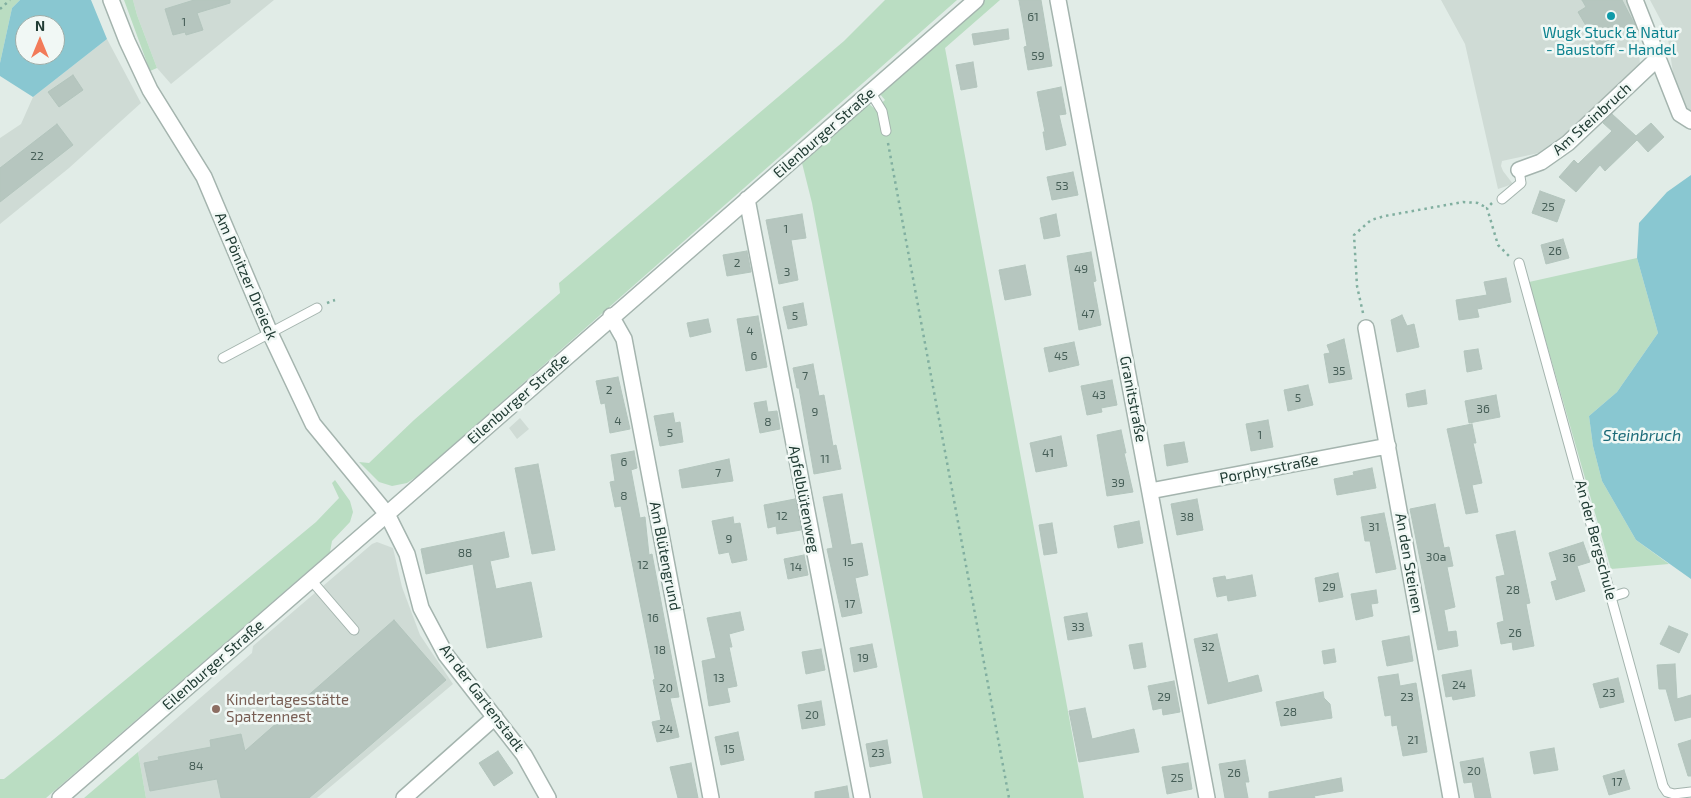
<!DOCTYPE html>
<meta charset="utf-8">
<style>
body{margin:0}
#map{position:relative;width:1691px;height:798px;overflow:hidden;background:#e1ece7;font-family:"Exo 2",sans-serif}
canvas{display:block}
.north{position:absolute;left:15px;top:15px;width:50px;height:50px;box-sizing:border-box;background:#f1f8f5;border:1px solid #9eada8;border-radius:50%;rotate:0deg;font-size:14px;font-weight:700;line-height:20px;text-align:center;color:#213c34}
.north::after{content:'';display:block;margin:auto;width:18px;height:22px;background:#f27b59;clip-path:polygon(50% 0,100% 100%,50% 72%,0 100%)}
</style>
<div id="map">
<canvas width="1691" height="798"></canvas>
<div class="north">N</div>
</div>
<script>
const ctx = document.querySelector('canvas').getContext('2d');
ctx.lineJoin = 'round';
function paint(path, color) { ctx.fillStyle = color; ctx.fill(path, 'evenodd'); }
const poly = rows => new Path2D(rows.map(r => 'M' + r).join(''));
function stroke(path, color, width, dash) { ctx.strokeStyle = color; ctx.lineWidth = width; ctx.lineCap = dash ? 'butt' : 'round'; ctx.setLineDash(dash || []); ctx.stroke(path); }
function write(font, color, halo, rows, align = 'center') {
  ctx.font = font + ' "Exo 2",sans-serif'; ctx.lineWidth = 5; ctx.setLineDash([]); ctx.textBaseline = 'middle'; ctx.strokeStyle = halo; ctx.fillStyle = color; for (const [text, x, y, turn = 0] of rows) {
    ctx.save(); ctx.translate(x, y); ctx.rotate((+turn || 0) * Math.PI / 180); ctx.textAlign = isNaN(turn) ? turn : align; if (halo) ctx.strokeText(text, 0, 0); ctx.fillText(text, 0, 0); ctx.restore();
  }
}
paint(poly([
 [133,0,274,0,171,84,157,68,137,15],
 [1441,0,1629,0,1638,25,1640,67,1548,151,1502,161,1501,166,1503,171,1513,184,1498,189,1465,44],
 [1650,0,1691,0,1691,116,1684,109,1673,73,1667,32],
 [107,39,141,103,69,168,0,224,0,138,21,124,33,97],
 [520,418,529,429,517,439,509,428],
 [377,542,393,548,402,587,420,635,453,684,317,798,146,798,138,752,252,653,253,646,372,544]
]), '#cfdbd5');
paint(poly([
 [0,0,20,0,12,8,0,63],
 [124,0,133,0,137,15,157,68,150,71],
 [885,0,957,0,419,475,407,483,392,486,379,482,359,462,369,463,414,420,560,293,559,283,844,41],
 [984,0,1000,0,945,48,1084,798,923,798,812,203,802,163,869,104,875,109,885,100,880,94],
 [1637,258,1658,333,1617,392,1589,416,1593,446,1602,481,1636,540,1669,564,1611,569,1529,282],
 [335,480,350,501,353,512,350,522,332,541,330,552,46,798,0,798,0,779,4,779,54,739,316,522,339,498,332,483],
 [138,752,146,798,84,798]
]), '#baddc2');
paint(poly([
 [20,0,91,0,107,39,33,97,0,76,0,63,12,8],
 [25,25,55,25,55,55,25,55],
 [1691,175,1691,579,1636,540,1602,481,1593,446,1589,416,1617,392,1658,333,1637,258,1639,223,1667,192]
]), '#89c7d1');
const building = poly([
 [194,0,230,0,230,3,197,13,203,30,186,35,185,32,173,35,165,9,194,0],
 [1019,0,1041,0,1052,66,1028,70,1024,47,1027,46,1019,0],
 [1582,0,1622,0,1635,25,1598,46,1578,12,1586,7,1582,0],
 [1008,29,1009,39,974,45,972,34,1008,29],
 [973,62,977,87,961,90,956,65,973,62],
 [73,75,83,90,59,107,48,92,73,75],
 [1061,87,1066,114,1059,115,1066,145,1046,150,1043,132,1045,132,1037,92,1061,87],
 [1612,114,1636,136,1651,123,1664,137,1648,152,1637,140,1605,171,1600,165,1576,192,1559,177,1574,160,1578,164,1612,131,1603,123,1612,114],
 [57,124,73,145,0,202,0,168,57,124],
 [1073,172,1078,195,1052,200,1047,177,1073,172],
 [1540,191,1565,200,1557,222,1532,213,1540,191],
 [802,214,806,238,791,240,798,280,779,284,766,220,802,214],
 [1056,214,1060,236,1044,239,1040,218,1056,214],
 [1563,239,1569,258,1546,264,1541,245,1563,239],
 [747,251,751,272,727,276,723,255,747,251],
 [1091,252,1096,281,1093,282,1101,325,1079,330,1067,256,1091,252],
 [1025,265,1031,295,1005,300,999,270,1025,265],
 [1506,278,1511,302,1477,309,1479,317,1459,320,1456,300,1487,295,1484,282,1506,278],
 [803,303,807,325,788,329,783,307,803,303],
 [1402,315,1407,326,1414,324,1419,347,1397,352,1391,320,1402,315],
 [758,316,767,367,746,371,737,319,758,316],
 [708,319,711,332,690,337,687,323,708,319],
 [1344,339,1352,379,1329,383,1324,354,1330,353,1327,345,1344,339],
 [1074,342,1079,365,1049,372,1044,348,1074,342],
 [1478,349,1482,369,1467,372,1464,351,1478,349],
 [813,364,819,396,824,395,833,446,836,445,841,469,814,474,799,388,797,388,793,368,813,364],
 [618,377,630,429,610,433,605,403,601,404,596,381,618,377],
 [1112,380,1117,405,1101,408,1102,412,1087,415,1081,386,1112,380],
 [1308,385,1313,405,1288,411,1284,390,1308,385],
 [1425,390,1427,404,1408,407,1406,394,1425,390],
 [1496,395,1500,417,1469,423,1465,401,1496,395],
 [766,401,768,412,777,411,780,429,760,433,754,403,766,401],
 [673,413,675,423,680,422,683,442,660,446,654,416,673,413],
 [1268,420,1273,447,1251,451,1246,424,1268,420],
 [1472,424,1476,443,1473,443,1482,483,1472,485,1478,512,1466,514,1447,429,1472,424],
 [1121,430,1126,453,1124,453,1133,492,1107,496,1097,435,1121,430],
 [1061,436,1067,466,1036,472,1030,443,1061,436],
 [1184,442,1188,462,1167,466,1164,445,1184,442],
 [634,451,637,468,631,470,640,518,645,517,649,555,652,554,679,697,670,698,679,737,657,742,652,722,661,720,653,680,655,679,621,506,615,507,610,482,615,481,611,455,634,451],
 [729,459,733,481,682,488,679,470,729,459],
 [538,464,555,550,532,554,515,468,538,464],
 [1372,468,1376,488,1337,495,1334,479,1354,475,1353,472,1372,468],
 [842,494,851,545,862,543,868,575,855,578,862,613,842,617,827,549,833,548,823,497,842,494],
 [795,499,801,530,777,534,776,526,768,528,764,505,795,499],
 [1197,499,1203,530,1177,535,1171,504,1197,499],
 [1435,504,1444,548,1449,547,1453,566,1447,567,1455,607,1444,610,1448,632,1456,631,1458,646,1438,650,1410,509,1435,504],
 [1384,513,1396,569,1376,573,1370,541,1365,541,1361,517,1384,513],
 [733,517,734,524,740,523,747,560,732,563,729,552,719,554,712,521,733,517],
 [1139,521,1143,543,1118,548,1114,526,1139,521],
 [1052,523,1057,553,1044,555,1039,525,1052,523],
 [1515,531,1530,603,1526,604,1534,646,1513,650,1512,642,1501,644,1497,623,1504,621,1496,577,1505,575,1496,535,1515,531],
 [504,532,509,557,490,561,496,589,531,582,542,637,487,648,473,564,426,574,421,549,504,532],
 [1583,542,1590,562,1577,566,1585,591,1556,600,1551,582,1557,580,1549,553,1583,542],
 [804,555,808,575,788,579,784,559,804,555],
 [1338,573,1343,597,1319,602,1315,578,1338,573],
 [1252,575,1256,596,1228,601,1227,595,1217,597,1213,578,1225,576,1226,580,1252,575],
 [1376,590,1378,603,1371,604,1373,616,1356,620,1351,594,1376,590],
 [740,612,744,630,729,634,732,647,729,647,737,686,727,688,730,702,709,706,702,661,716,658,707,618,740,612],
 [1087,613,1092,636,1068,640,1064,617,1087,613],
 [394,620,446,680,309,798,221,798,217,779,150,791,144,763,159,760,158,757,211,747,210,740,241,734,245,751,394,620],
 [1669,626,1688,634,1679,653,1660,644,1669,626],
 [1217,634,1228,683,1258,675,1262,691,1208,704,1194,639,1217,634],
 [1409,636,1413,661,1387,666,1382,641,1409,636],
 [1142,643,1146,667,1134,669,1129,645,1142,643],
 [872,644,877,667,854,672,850,648,872,644],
 [821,649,825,670,806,674,802,652,821,649],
 [1334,649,1336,662,1324,664,1322,651,1334,649],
 [1675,664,1677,699,1691,695,1691,717,1675,721,1666,689,1659,689,1657,665,1675,664],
 [1471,670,1475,696,1453,700,1452,696,1446,697,1442,675,1471,670],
 [1398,674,1400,686,1416,683,1427,752,1403,756,1397,725,1392,726,1391,715,1385,716,1378,677,1398,674],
 [1618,678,1624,702,1600,708,1593,684,1618,678],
 [1174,681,1180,712,1163,715,1162,708,1153,710,1148,686,1174,681],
 [1323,692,1324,698,1330,704,1332,718,1281,726,1276,702,1323,692],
 [821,701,825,725,802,729,798,705,821,701],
 [1085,708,1092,739,1134,729,1139,752,1079,762,1069,711,1085,708],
 [738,732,744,760,721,765,715,737,738,732],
 [887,740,891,763,870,767,866,744,887,740],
 [1691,740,1691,776,1688,776,1678,744,1691,740],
 [1554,748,1558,770,1534,774,1530,752,1554,748],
 [498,751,513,773,494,786,479,763,498,751],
 [1483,758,1491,798,1475,798,1472,782,1464,783,1460,762,1483,758],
 [1245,760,1249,782,1245,782,1248,798,1225,798,1219,764,1245,760],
 [691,763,698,798,678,798,670,767,691,763],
 [1188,763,1192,789,1167,794,1162,767,1188,763],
 [1624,770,1630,789,1609,795,1603,776,1624,770],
 [1341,778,1343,791,1314,796,1315,798,1269,798,1269,792,1341,778],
 [847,786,849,798,815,798,815,792,847,786]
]);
paint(building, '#b6c6bf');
stroke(building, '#b3c5bd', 1);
const service = poly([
 [871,93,882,111,886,131],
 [1502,199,1521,183,1519,170],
 [1519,263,1663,786,1667,792,1674,794,1691,792],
 [223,358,317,308],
 [311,580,354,630],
 [1611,597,1624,593]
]);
const minor = poly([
 [1058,0,1207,798],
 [1635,0,1680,114,1691,121],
 [1519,170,1541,162,1568,143,1658,58],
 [747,199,862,798],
 [611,316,624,339,711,798],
 [1366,328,1451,798],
 [1150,491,1388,446],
 [404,798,495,717],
 [548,798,524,755,446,655,421,608,407,554,387,514,976,0]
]);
const tertiary = poly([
 [60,798,387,514,313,424,270,333,204,177,150,90,127,41,111,0]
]);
stroke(service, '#a4b4ae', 11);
stroke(minor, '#a4b4ae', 18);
stroke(tertiary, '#a4b4ae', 18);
stroke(poly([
 [0,9,10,0],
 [888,143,1009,798],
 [1492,203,1487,208,1498,245,1509,256],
 [327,303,335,300],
 [1363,313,1357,286,1354,235,1371,220,1385,216,1463,202,1478,203,1487,208]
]), '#81afa0', 2.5, [2.5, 4]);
stroke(service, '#fff', 9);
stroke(minor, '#fff', 15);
stroke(tertiary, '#fff', 15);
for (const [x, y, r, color] of [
 [1611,16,5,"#0f9aa8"],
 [216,709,5,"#8d6e63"]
]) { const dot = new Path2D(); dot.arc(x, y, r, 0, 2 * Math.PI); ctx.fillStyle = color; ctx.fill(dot); stroke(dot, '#f1f8f5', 2); }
write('12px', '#465e57', null, [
 ["61",1033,17],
 ["1",184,22],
 ["59",1038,56],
 ["22",37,156],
 ["53",1062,186],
 ["25",1548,207],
 ["1",786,229],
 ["26",1555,251],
 ["2",737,263],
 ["49",1081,269],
 ["3",787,272],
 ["47",1088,314],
 ["5",795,316],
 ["4",750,331],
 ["6",754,356],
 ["45",1061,356],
 ["35",1339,371],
 ["7",805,376],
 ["2",609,390],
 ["43",1099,395],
 ["5",1298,398],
 ["36",1483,409],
 ["9",815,412],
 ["4",618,421],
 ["8",768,422],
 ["5",670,433],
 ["1",1260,435],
 ["41",1048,453],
 ["11",825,459],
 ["6",624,462],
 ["7",718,473],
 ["39",1118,483],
 ["8",624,496],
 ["12",782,516],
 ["38",1187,517],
 ["31",1374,527],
 ["9",729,539],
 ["88",465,553],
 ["30a",1436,557],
 ["36",1569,558],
 ["15",848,562],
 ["12",643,565],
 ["14",796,567],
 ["29",1329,587],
 ["28",1513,590],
 ["17",850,604],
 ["16",653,618],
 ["33",1078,627],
 ["26",1515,633],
 ["32",1208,647],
 ["18",660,650],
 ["19",863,658],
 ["13",719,678],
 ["24",1459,685],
 ["20",666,688],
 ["23",1609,693],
 ["29",1164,697],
 ["23",1407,697],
 ["28",1290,712],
 ["20",812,715],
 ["24",666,729],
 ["21",1413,740],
 ["15",729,749],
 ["23",878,753],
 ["84",196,766],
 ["20",1474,771],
 ["26",1234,773],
 ["25",1177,778],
 ["17",1617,782]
]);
write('15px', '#0d838f', '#f1f8f5', [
 ["Wugk Stuck & Natur",1611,33],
 ["- Baustoff - Handel",1611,50]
]);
write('15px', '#213c34', '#f1f8f5', [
 ["Am Steinbruch",1592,119,-42],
 ["Eilenburger Straße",824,133,-41],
 ["Am Pönitzer Dreieck",246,276,67],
 ["Eilenburger Straße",518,399,-41],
 ["Granitstraße",1133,399,79],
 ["Porphyrstraße",1269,469,-11],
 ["Apfelblütenweg",804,499,79],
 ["An der Bergschule",1596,540,75],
 ["Am Blütengrund",665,556,79],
 ["An den Steinen",1409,563,80],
 ["Eilenburger Straße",213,665,-41],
 ["An der Gartenstadt",482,698,53]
]);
write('15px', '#785e54', '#f1f8f5', [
 ["Kindertagesstätte",226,700],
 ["Spatzennest",226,717]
], 'left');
write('italic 16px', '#1b6a78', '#f1f8f5', [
 ["Steinbruch",1642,436]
]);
</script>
